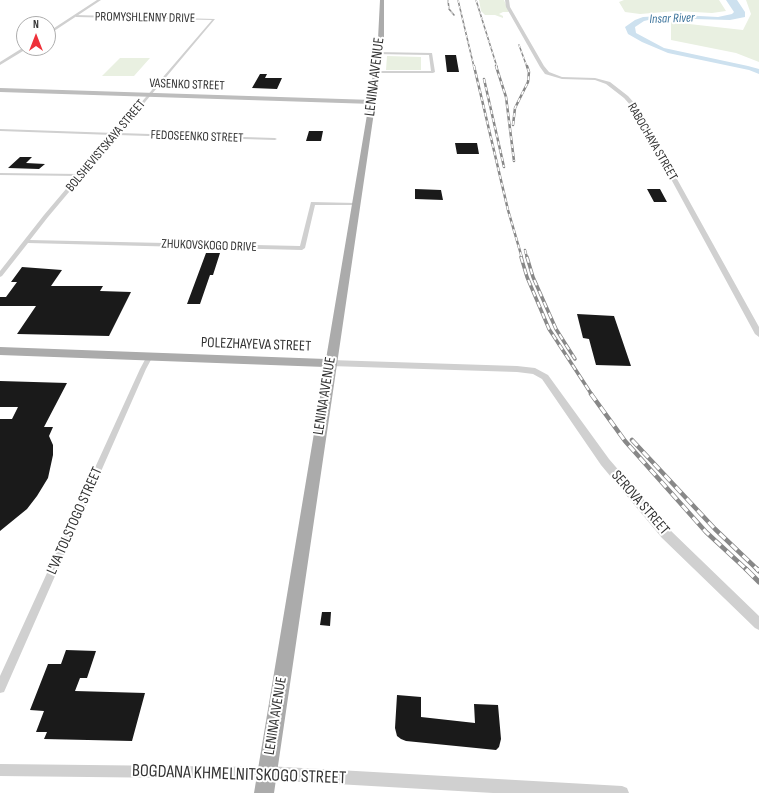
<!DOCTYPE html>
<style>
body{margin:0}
#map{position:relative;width:759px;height:793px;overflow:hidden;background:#fff;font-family:"Sofia Sans Condensed",sans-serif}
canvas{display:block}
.north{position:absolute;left:16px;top:16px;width:40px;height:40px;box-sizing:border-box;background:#fff;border:1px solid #adadad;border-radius:50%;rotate:0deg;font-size:11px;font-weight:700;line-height:16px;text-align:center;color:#333}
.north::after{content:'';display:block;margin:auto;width:14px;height:18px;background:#ee313a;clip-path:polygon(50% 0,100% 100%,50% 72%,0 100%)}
</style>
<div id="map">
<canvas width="759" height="793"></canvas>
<div class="north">N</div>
</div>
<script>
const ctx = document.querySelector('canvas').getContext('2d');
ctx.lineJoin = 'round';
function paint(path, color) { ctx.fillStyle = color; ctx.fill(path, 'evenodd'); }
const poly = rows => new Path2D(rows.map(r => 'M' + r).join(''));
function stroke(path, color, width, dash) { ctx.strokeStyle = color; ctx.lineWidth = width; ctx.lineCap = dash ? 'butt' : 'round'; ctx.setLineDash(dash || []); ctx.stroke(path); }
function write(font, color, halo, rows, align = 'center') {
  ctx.font = font + ' "Sofia Sans Condensed",sans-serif'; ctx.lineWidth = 4; ctx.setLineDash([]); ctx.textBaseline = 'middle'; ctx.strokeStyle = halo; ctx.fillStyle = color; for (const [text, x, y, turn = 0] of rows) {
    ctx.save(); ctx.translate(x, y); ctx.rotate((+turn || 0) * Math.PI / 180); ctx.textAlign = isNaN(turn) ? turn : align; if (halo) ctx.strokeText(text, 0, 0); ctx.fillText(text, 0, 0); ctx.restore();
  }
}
paint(poly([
 [479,0,504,0,509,12,503,12,499,14,503,16,503,18,495,15,485,15,481,11],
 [624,0,719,0,726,11,712,13,676,11,640,14,625,12,619,2],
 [746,0,759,0,759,62,736,53,671,40,671,22,743,30,751,14],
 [387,56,421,57,421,70,386,70],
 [120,58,150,58,134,76,102,76]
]), '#e9f0e1');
paint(poly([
 [726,0,737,0,745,12,745,17,730,20,657,18,644,21,635,27,636,33,664,48,748,66,759,69,759,74,749,70,668,53,642,42,628,34,625,27,635,20,643,17,680,15,718,17,732,14,734,12]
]), '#cde1ef');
paint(poly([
 [445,55,456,55,459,72,447,72],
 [260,74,267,74,265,78,282,78,277,89,252,88],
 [309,131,323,131,321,141,306,141],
 [455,143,477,143,479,154,457,154],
 [20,157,32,157,26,163,45,164,39,169,8,168],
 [415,189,441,190,443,200,415,199],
 [647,189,660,189,667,202,654,202],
 [206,253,220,253,213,275,210,275,200,304,187,304],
 [22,267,62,270,51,286,103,286,100,291,131,292,109,336,17,334,36,306,0,306,0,297,6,297,17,282,11,282],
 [577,314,614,316,631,366,596,365,589,339,583,338],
 [0,381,67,383,44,427,53,427,49,436,53,445,53,455,48,478,37,496,27,509,0,531,0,419,12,419,18,407,0,407],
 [322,612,331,612,330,626,320,625],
 [66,650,96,651,87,678,80,678,75,691,145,693,132,741,44,739,47,732,36,732,44,711,30,710,48,664,61,664],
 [397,695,421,697,421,717,475,723,474,704,498,705,501,739,499,747,496,750,406,741,401,739,397,736,395,728]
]), '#1a1a1a');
paint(poly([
 [75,15,215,19,119,133,275,138,277,139,275,140,117,135,48,217,30,240,300,246,311,202,356,203,358,204,356,205,315,205,305,248,302,250,28,243,2,276,0,277,0,271,44,215,77,176,0,175,0,173,80,174,113,135,0,131,0,129,115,133,212,20,76,17,75,15],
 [376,52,432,53,435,72,433,73,374,73,375,71,431,71,429,55,375,54,376,52],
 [148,354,150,354,153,356,146,369,4,692,0,693,0,676,140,369,148,354],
 [0,764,265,767,269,769,271,773,269,777,265,779,0,776,0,764]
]), '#d0d0d0');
paint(poly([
 [97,0,101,0,48,35,48,32,97,0],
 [505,0,509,0,510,7,544,66,549,72,562,77,595,78,610,82,628,96,636,105,759,327,759,337,755,334,632,107,624,98,606,84,595,80,562,79,545,74,540,67,506,7,505,0],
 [24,47,28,48,0,65,0,62,24,47],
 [330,360,517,366,535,368,548,375,609,459,670,530,759,616,759,630,755,628,662,538,601,465,542,379,533,374,517,372,330,366,326,363,330,360],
 [267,766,622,786,627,788,629,793,493,793,267,780,262,778,260,773,262,768,267,766]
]), '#d0d0d0');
paint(poly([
 [0,88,373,100,376,102,373,104,0,92,0,88]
]), '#bdbdbd');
paint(poly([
 [380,0,384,0,384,40,380,44,378,85,274,793,254,793,325,367,0,355,0,347,326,359,372,85,374,43,378,39,380,0]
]), '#ababab');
const railFar4 = poly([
 [448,0,449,9,454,15],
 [458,0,474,67],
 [476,0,497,67],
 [519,45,527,67]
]);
const railFar3 = poly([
 [474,66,508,210,522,258],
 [496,66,506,97,514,161],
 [484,79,504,167],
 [513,125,515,108,528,82,529,72,527,66],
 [525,250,527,258]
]);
const railFar2 = poly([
 [521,257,527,277,549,329,592,395],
 [527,257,533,277,556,329,575,359]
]);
const railFar1 = poly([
 [591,394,625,441,706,532,747,570],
 [632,440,715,529,758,570]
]);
const rail = poly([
 [746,569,759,582],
 [757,569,759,571]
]);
stroke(railFar4, '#888', 1.5);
stroke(railFar3, '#888', 2.5);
stroke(railFar2, '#888', 3.5);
stroke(railFar1, '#888', 4.5);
stroke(rail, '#888', 5);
stroke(railFar4, '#fff', 1, [3]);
stroke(railFar3, '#fff', 1.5, [4]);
stroke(railFar2, '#fff', 2, [6]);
stroke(railFar1, '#fff', 3, [8]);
stroke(rail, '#fff', 3.5, [11]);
write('13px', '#333', '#fff', [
 ["PROMYSHLENNY DRIVE",145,18,1],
 ["VASENKO STREET",187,85,2],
 ["FEDOSEENKO STREET",197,137,2],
 ["RABOCHAYA STREET",652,142,60],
 ["BOLSHEVISTSKAYA STREET",106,146,-50],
 ["ZHUKOVSKOGO DRIVE",209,246,2]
]);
write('italic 13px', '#3b739b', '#fff', [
 ["Insar River",672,19,-2]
]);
write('15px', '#333', '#fff', [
 ["LENINA AVENUE",375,77,-83],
 ["POLEZHAYEVA STREET",256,345,2],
 ["LENINA AVENUE",325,396,-81],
 ["SEROVA STREET",640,503,49],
 ["L'VA TOLSTOGO STREET",75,521,-66],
 ["LENINA AVENUE",276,716,-81]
]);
write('18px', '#333', '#fff', [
 ["BOGDANA KHMELNITSKOGO STREET",239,775,2]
]);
</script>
